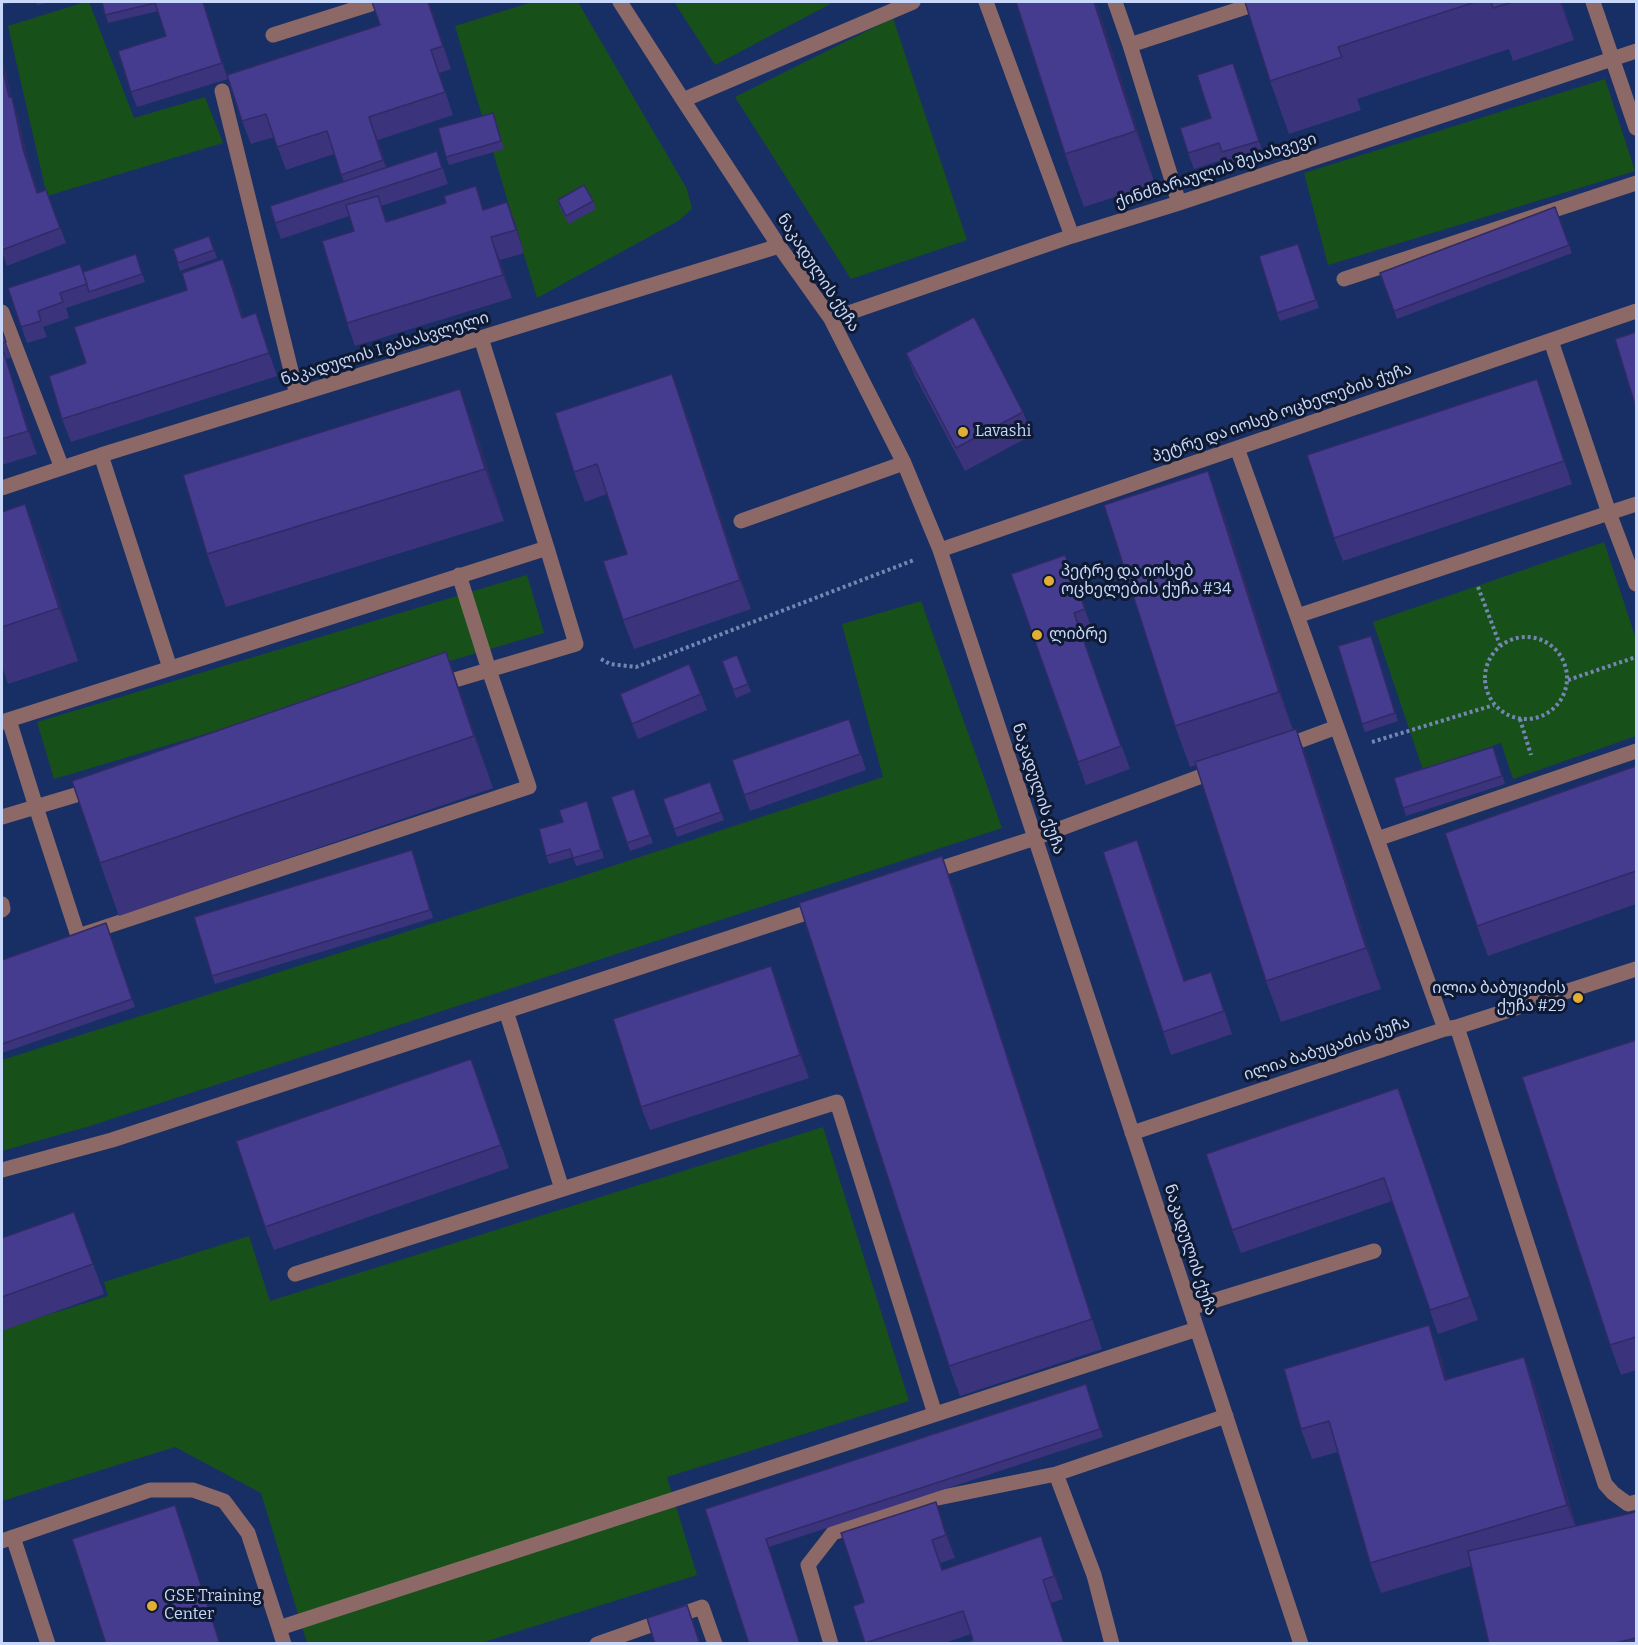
<!DOCTYPE html>
<meta charset="utf-8">
<style>
body{margin:0}
#map{position:relative;width:1638px;height:1645px;overflow:hidden;background:#182f65;font-family:Bitter,serif}
canvas{display:block}
.frame{position:absolute;inset:0;border:3px solid #c7d8fa;pointer-events:none}
</style>
<div id="map">
<canvas width="1638" height="1645"></canvas>
<div class="frame"></div>
</div>
<script>
const ctx = document.querySelector('canvas').getContext('2d');
ctx.lineJoin = 'round';
function paint(path, color) { ctx.fillStyle = color; ctx.fill(path, 'evenodd'); }
const poly = rows => new Path2D(rows.map(r => 'M' + r).join(''));
function stroke(path, color, width, dash) { ctx.strokeStyle = color; ctx.lineWidth = width; ctx.lineCap = dash ? 'butt' : 'round'; ctx.setLineDash(dash || []); ctx.stroke(path); }
function write(font, color, halo, rows, align = 'center') {
  ctx.font = font + ' Bitter,"Noto Sans Georgian",serif'; ctx.lineWidth = 6; ctx.setLineDash([]); ctx.textBaseline = 'middle'; ctx.strokeStyle = halo; ctx.fillStyle = color; for (const [text, x, y, turn = 0] of rows) {
    ctx.save(); ctx.translate(x, y); ctx.rotate((+turn || 0) * Math.PI / 180); ctx.textAlign = isNaN(turn) ? turn : align; if (halo) ctx.strokeText(text, 0, 0); ctx.fillText(text, 0, 0); ctx.restore();
  }
}
paint(poly([
 [85,2,89,2,134,118,205,97,223,143,47,196,8,26],
 [532,2,578,2,687,189,692,209,678,221,537,298,455,26],
 [674,2,834,2,715,65],
 [893,18,967,240,851,279,735,97],
 [1605,79,1635,171,1328,265,1304,173],
 [1604,542,1636,639,1636,736,1513,779,1501,743,1423,770,1373,622],
 [527,575,544,633,54,779,37,722],
 [921,601,1002,828,90,1126,2,1151,2,1060,579,877,883,777,842,624],
 [823,1127,909,1401,667,1477,697,1575,481,1643,307,1643,261,1493,175,1447,2,1501,2,1329,108,1296,104,1282,249,1236,270,1301]
]), '#18501a');
stroke(poly([
 [1478,587,1500,645],
 '1485 678a41 41 0 1 1 82 0a41 41 0 1 1-82 0Z',
 [601,659,610,664,636,667,914,560],
 [1568,680,1636,657],
 [1520,719,1531,755],
 [1372,742,1494,705]
]), '#7387b2', 4, [3, 3]);
stroke(poly([
 [620,2,683,100,779,246,831,319,904,463,940,550,1301,1644],
 [986,2,1072,236],
 [1115,2,1130,45,1261,2],
 [1593,2,1636,128],
 [273,35,377,2],
 [1130,45,1179,203],
 [222,91,297,395],
 [683,100,913,2],
 [1344,279,1636,183],
 [2,312,62,468],
 [831,319,1072,236,1179,203,1636,51],
 [1551,341,1609,513,1636,584],
 [1237,448,1445,1029],
 [101,455,170,668],
 [2,488,101,455,779,246],
 [741,521,904,463],
 [940,550,1636,311],
 [1297,616,1636,504],
 [438,685,576,644,547,548],
 [9,720,36,807,78,936,529,787,489,670,459,575],
 [2,722,547,548,481,338],
 [1280,748,1337,727],
 [2,817,96,789],
 [1377,839,1636,751],
 [927,873,1035,838,1218,770],
 [2,904,3,909,2,910],
 [506,1011,562,1189],
 [1457,1027,1605,1484,1613,1493,1628,1504,1636,1502],
 [1132,1133,1445,1029,1457,1027,1636,969],
 [2,1170,112,1140,821,908],
 [295,1274,837,1102,935,1414],
 [1190,1308,1374,1251],
 [1056,1474,1226,1416],
 [13,1537,48,1644],
 [2,1541,150,1490,193,1490,224,1501,248,1533,279,1628],
 [284,1644,279,1628,1197,1329],
 [597,1644,702,1607,715,1644],
 [831,1644,808,1565,833,1533,933,1499,1056,1474,1094,1575,1112,1644]
]), '#8c6967', 15);
paint(poly([
 [2,2,15,2,2,5],
 [36,2,52,2,37,5],
 [102,2,203,2,228,79,137,107,131,92,166,36,158,11,108,23],
 [429,2,451,69,439,73,453,115,378,140,387,168,437,151,448,184,381,206,387,221,485,210,507,202,516,225,524,253,500,260,512,298,355,346,347,323,354,231,349,216,281,239,275,223,344,182,334,154,286,170,274,137,251,144,242,121,380,25],
 [1016,2,1096,2,1155,184,1084,207,1065,154],
 [1245,2,1562,2,1574,40,1513,61,1509,49,1357,99,1361,110,1289,134,1270,81],
 [2,57,11,97,17,113,29,164,38,192,46,190,66,243,7,266,2,252],
 [1239,78,1264,156,1228,168,1225,159,1194,169,1188,153],
 [493,113,504,149,449,165,446,157],
 [558,200,593,201,596,209,569,224,560,208],
 [1555,207,1572,253,1397,319,1380,273],
 [209,236,217,258,180,271,173,249],
 [1298,244,1319,308,1280,321,1277,313],
 [136,254,145,282,66,308,69,318,43,327,47,337,27,343,8,288,83,272],
 [232,282,243,317,264,336,277,376,71,442,62,419,86,363],
 [2,330,11,358,6,359,37,454,2,465],
 [906,353,1023,412,1032,435,965,471,915,376],
 [1537,379,1572,484,1343,561,1334,538],
 [683,404,751,609,634,649,623,620,627,554,607,494,585,502,574,472],
 [479,441,504,521,226,607,207,554],
 [1208,471,1223,512,1293,730,1296,729,1311,770,1381,989,1281,1022,1266,981,1196,765,1190,767,1175,726],
 [25,504,45,557,78,661,8,684,2,666,2,512],
 [1065,555,1093,632,1082,636,1130,769,1086,785,1011,574],
 [1374,644,1398,721,1365,732,1362,724],
 [737,655,751,692,736,698,722,661],
 [620,694,701,694,707,710,638,739],
 [465,705,493,788,119,916,100,863],
 [849,719,866,770,750,811,732,760],
 [1493,747,1505,784,1406,816,1394,778],
 [1636,766,1636,904,1488,956,1477,926],
 [710,782,724,820,677,837,663,799],
 [634,789,653,843,630,851,611,797],
 [587,801,604,858,576,866,573,857,549,864,546,856,563,822],
 [942,856,953,886,1102,1349,960,1396,949,1366],
 [415,858,433,918,215,984,212,976],
 [1146,863,1185,981,1219,995,1232,1034,1171,1055,1163,1032],
 [106,923,135,1007,2,1053,2,960],
 [780,990,809,1078,650,1130,641,1107],
 [1636,1040,1636,1370,1621,1375,1610,1345],
 [471,1059,509,1168,274,1250,265,1227],
 [1398,1088,1478,1320,1438,1334,1392,1201,1241,1253,1232,1230],
 [74,1212,104,1294,2,1331,2,1238],
 [1429,1325,1440,1355,1447,1379,1524,1357,1535,1387,1576,1526,1636,1512,1636,1644,1489,1644,1471,1566,1381,1593,1370,1563,1338,1452,1312,1459,1301,1429],
 [1086,1384,1103,1437,769,1547,705,1509],
 [936,1502,955,1558,940,1563,943,1570,1041,1536,1063,1599,1051,1603,973,1640,971,1634,942,1644,865,1644,864,1602]
]), '#3b347c');
paint(poly([
 [203,2,228,79,222,63],
 [428,2,429,2,451,69,443,46],
 [1094,2,1096,2,1155,184,1136,131],
 [1560,2,1562,2,1574,40],
 [2,57,14,113,9,97,2,66],
 [12,97,17,113,29,164,43,208,23,149],
 [369,117,378,140,392,183,383,160],
 [507,202,516,225,524,253,516,230],
 [491,237,500,260,512,298,503,275],
 [223,259,232,282,250,341,242,318],
 [256,313,264,336,277,376,269,353],
 [4,353,12,376,37,454,28,431],
 [672,374,683,404,751,609,740,580],
 [1537,379,1545,402,1572,484,1564,461],
 [460,389,479,441,504,521,485,469],
 [1208,471,1223,512,1294,733,1279,692],
 [25,504,45,557,78,661,59,608],
 [446,652,465,705,493,788,474,736],
 [1296,729,1311,770,1381,989,1366,948],
 [1137,840,1146,863,1192,1004,1184,981],
 [942,856,953,886,1102,1349,1092,1319],
 [771,966,780,990,809,1078,800,1055],
 [1429,1325,1440,1355,1456,1409,1445,1380],
 [1524,1357,1535,1387,1578,1534,1567,1505],
 [936,1502,944,1525,955,1558,946,1535],
 [175,1505,185,1534,221,1644,220,1644],
 [1041,1536,1050,1559,1063,1599,1054,1576]
]), '#302a65');
const building = poly([
 [102,2,158,2,155,3,105,15,102,2],
 [158,2,203,2,222,63,131,92,118,51,166,36,155,3,158,2],
 [372,2,428,2,443,46,431,50,445,92,369,117,383,160,341,175,327,131,277,147,266,114,242,121,227,75,380,25,372,2],
 [1016,2,1094,2,1136,131,1065,154,1016,2],
 [1245,2,1475,2,1338,47,1342,57,1270,81,1245,2],
 [1491,2,1513,2,1493,8,1491,2],
 [1233,63,1259,141,1222,152,1219,143,1188,153,1180,128,1211,118,1197,75,1233,63],
 [2,66,9,97,12,97,23,149,37,193,46,190,60,228,2,250,2,66],
 [493,113,501,141,446,157,438,128,493,113],
 [437,151,442,168,275,223,270,206,437,151],
 [584,185,593,201,566,216,558,200,584,185],
 [476,186,483,210,507,202,516,230,491,237,503,275,347,323,322,241,354,231,346,205,378,196,386,222,446,203,444,196,476,186],
 [1555,207,1569,245,1394,311,1380,273,1555,207],
 [209,236,214,250,178,263,173,249,209,236],
 [1298,244,1316,300,1277,313,1259,256,1298,244],
 [136,254,142,274,89,292,83,272,136,254],
 [223,259,242,318,256,313,269,353,62,419,49,376,86,363,74,327,187,290,182,273,223,259],
 [80,264,87,284,60,293,63,302,38,311,41,321,21,327,8,288,80,264],
 [974,317,1023,412,956,448,906,353,974,317],
 [2,330,6,342,2,343,2,330],
 [1636,332,1636,408,1615,339,1636,332],
 [2,353,4,353,28,431,2,439,2,353],
 [672,374,740,580,623,620,603,561,627,554,597,464,574,472,555,413,672,374],
 [1537,379,1564,461,1334,538,1307,455,1537,379],
 [460,389,485,469,207,554,183,475,460,389],
 [1208,471,1279,692,1175,726,1104,505,1208,471],
 [25,504,59,608,2,627,2,512,25,504],
 [1065,555,1085,609,1074,613,1121,746,1078,762,1011,574,1065,555],
 [1371,636,1395,713,1362,724,1338,646,1371,636],
 [446,652,474,736,100,863,72,781,446,652],
 [737,655,748,684,733,690,722,661,737,655],
 [689,664,701,694,632,724,620,694,689,664],
 [849,719,860,754,744,795,732,760,849,719],
 [1296,729,1366,948,1266,981,1195,762,1296,729],
 [1493,747,1502,776,1403,808,1394,778,1493,747],
 [1636,766,1636,871,1477,926,1445,833,1636,766],
 [710,782,721,812,674,829,663,799,710,782],
 [634,789,650,835,627,843,611,797,634,789],
 [587,801,601,850,573,858,570,849,546,856,539,829,563,822,559,810,587,801],
 [1137,840,1184,981,1211,972,1224,1011,1163,1032,1103,852,1137,840],
 [412,850,430,910,212,976,194,917,412,850],
 [942,856,1092,1319,949,1366,799,903,942,856],
 [106,923,132,999,2,1044,2,960,106,923],
 [771,966,800,1055,641,1107,613,1019,771,966],
 [1636,1040,1636,1337,1610,1345,1522,1077,1636,1040],
 [471,1059,501,1145,265,1227,236,1141,471,1059],
 [1398,1088,1470,1297,1430,1310,1384,1178,1232,1230,1206,1154,1398,1088],
 [74,1212,93,1264,2,1297,2,1238,74,1212],
 [1429,1325,1445,1380,1524,1357,1567,1505,1370,1563,1329,1421,1301,1429,1284,1369,1429,1325],
 [1086,1384,1100,1429,766,1539,800,1644,749,1644,705,1509,1086,1384],
 [936,1502,946,1535,932,1540,942,1570,1041,1536,1054,1576,1043,1580,1064,1644,962,1644,973,1640,963,1611,865,1643,853,1606,864,1602,841,1533,936,1502],
 [175,1505,220,1644,106,1644,72,1539,175,1505],
 [1636,1512,1636,1638,1612,1644,1489,1644,1468,1551,1636,1512],
 [687,1605,700,1644,655,1644,647,1618,687,1605]
]);
paint(building, '#453c90');
stroke(building, '#302a65', 1.5);
for (const [x, y, r, color] of [
 [963,432,6,"#e3ae34"],
 [1049,581,6,"#e3ae34"],
 [1037,635,6,"#e3ae34"],
 [1578,998,6,"#e3ae34"],
 [152,1606,6,"#e3ae34"]
]) { const dot = new Path2D(); dot.arc(x, y, r, 0, 2 * Math.PI); ctx.fillStyle = color; ctx.fill(dot); stroke(dot, '#0f1a32', 2); }
write('16px', '#c7d8fa', '#0f1a32', [
 ["ქინძმარაულის შესახვევი",1216,171,-18],
 ["ნაკადულის ქუჩა",818,273,57],
 ["ნაკადულის I გასასვლელი",385,349,-17],
 ["პეტრე და იოსებ ოცხელების ქუჩა",1282,413,-19],
 ["ნაკადულის ქუჩა",1038,789,72],
 ["ილია ბაბუცაძის ქუჩა",1327,1049,-18],
 ["ნაკადულის ქუჩა",1190,1250,72]
]);
write('16px', '#c7d8fa', '#0f1a32', [
 ["Lavashi",975,432],
 ["პეტრე და იოსებ",1061,572],
 ["ოცხელების ქუჩა #34",1061,590],
 ["ლიბრე",1049,635],
 ["ილია ბაბუციძის",1566,989,"right"],
 ["ქუჩა #29",1566,1007,"right"],
 ["GSE Training",164,1597],
 ["Center",164,1615]
], 'left');
</script>
